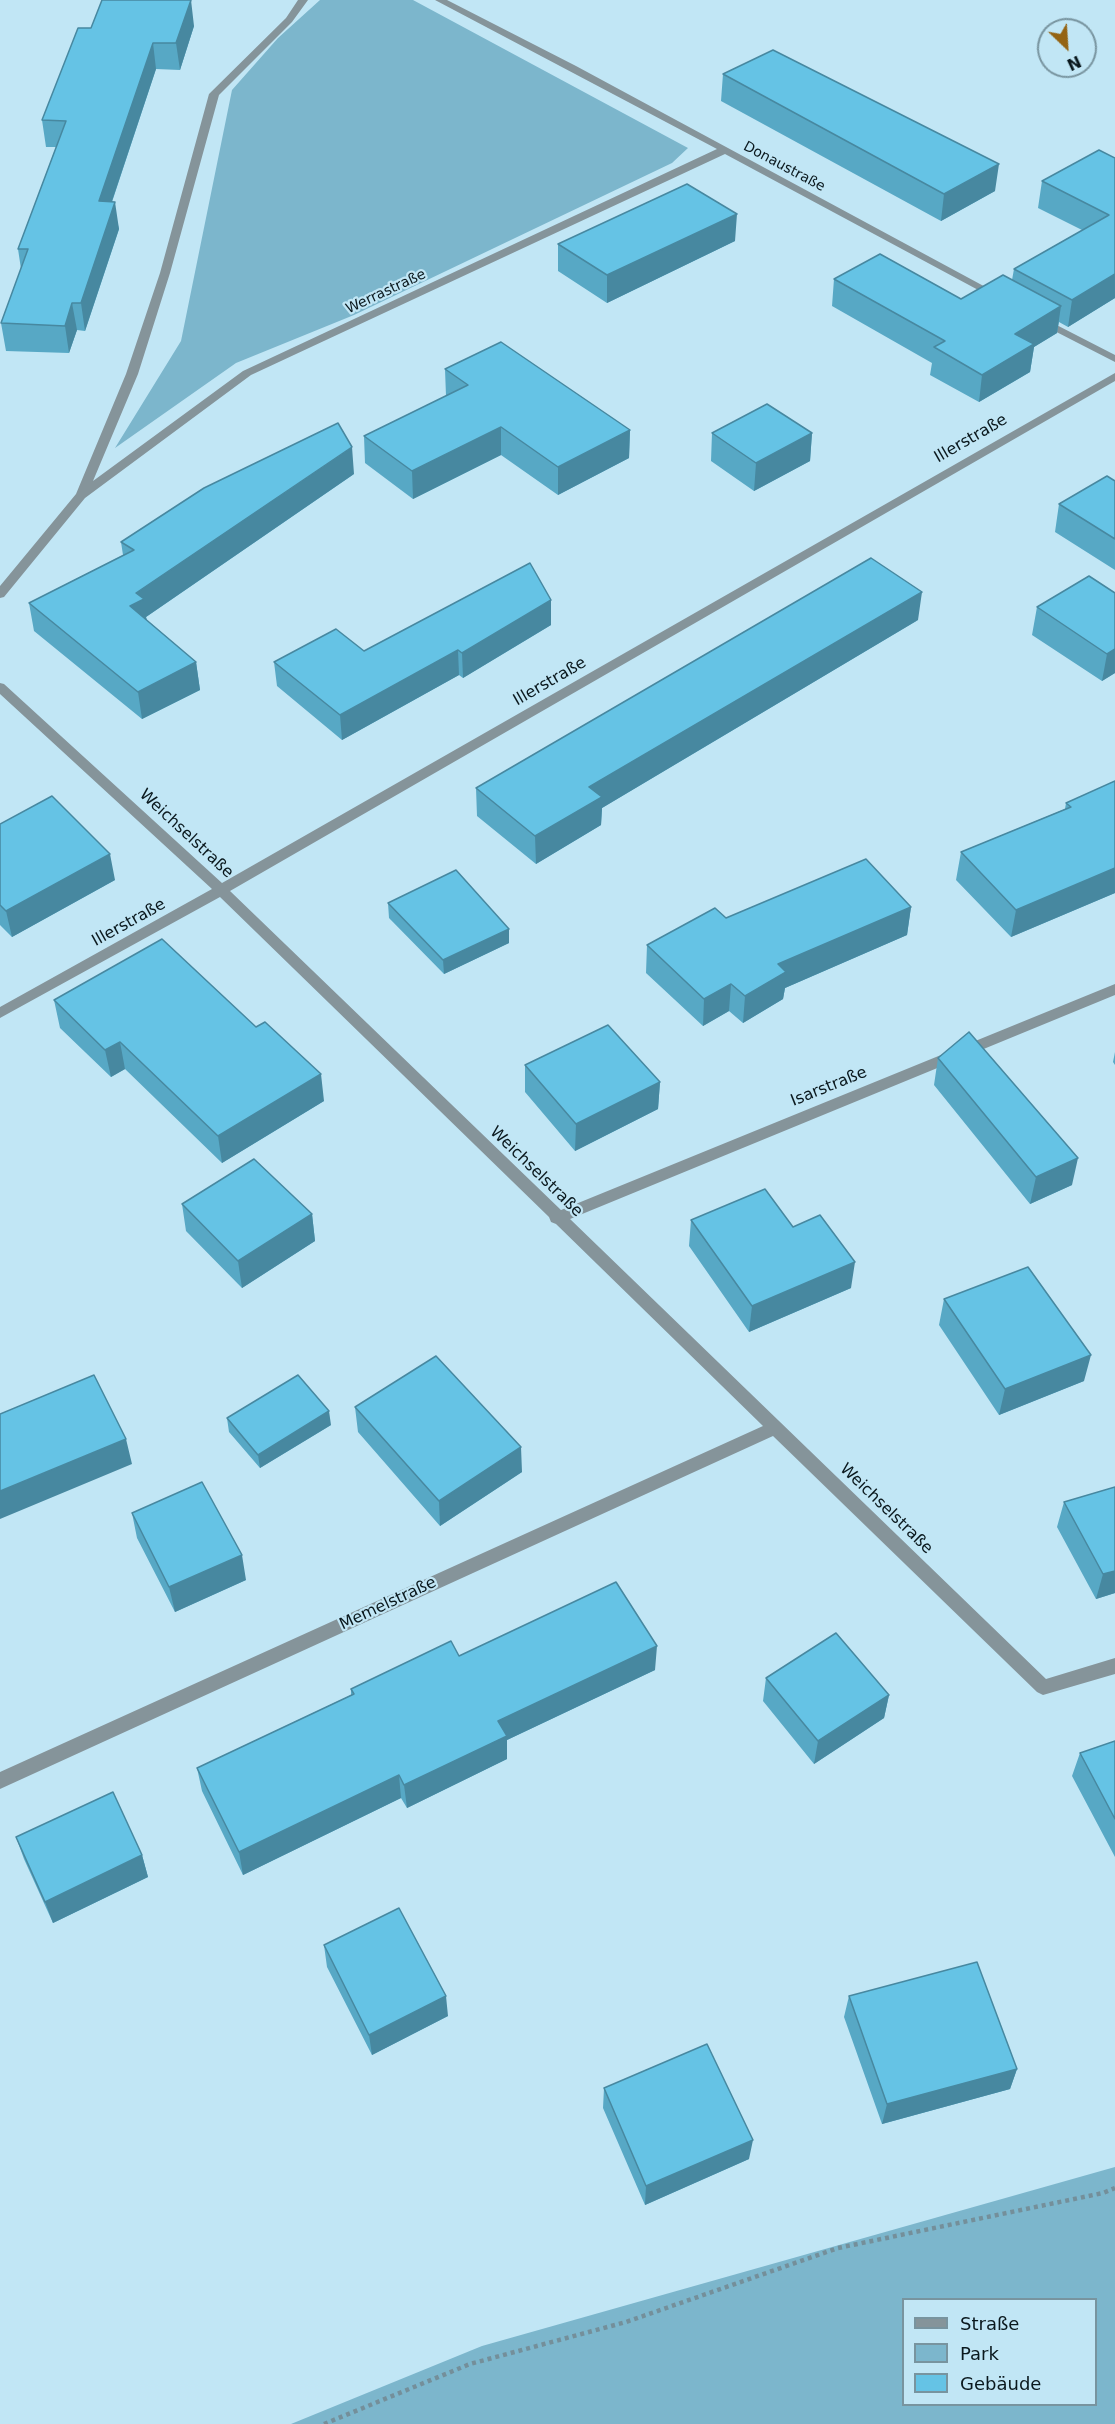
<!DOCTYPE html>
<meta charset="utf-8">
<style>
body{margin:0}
#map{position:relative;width:1115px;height:2424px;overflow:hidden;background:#c1e6f5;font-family:"DejaVu Sans",sans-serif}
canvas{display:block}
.legend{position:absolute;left:902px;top:2298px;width:195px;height:108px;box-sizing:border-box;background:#c1e6f5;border:2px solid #78949f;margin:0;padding:8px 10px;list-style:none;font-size:18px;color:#0a181d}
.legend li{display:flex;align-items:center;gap:12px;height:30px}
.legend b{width:30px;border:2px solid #78949f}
.north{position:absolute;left:1037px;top:18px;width:60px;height:60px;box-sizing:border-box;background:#c1e6f5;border:2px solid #78949f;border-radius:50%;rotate:155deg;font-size:16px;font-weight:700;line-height:24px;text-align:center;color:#0a181d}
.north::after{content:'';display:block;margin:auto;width:21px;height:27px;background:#946414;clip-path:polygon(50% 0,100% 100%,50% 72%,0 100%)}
</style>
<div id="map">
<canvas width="1115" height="2424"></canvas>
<ul class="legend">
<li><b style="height:8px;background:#85949a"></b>Straße</li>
<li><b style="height:16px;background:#7cb6cc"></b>Park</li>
<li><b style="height:16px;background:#65c3e5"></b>Gebäude</li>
</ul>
<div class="north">N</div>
</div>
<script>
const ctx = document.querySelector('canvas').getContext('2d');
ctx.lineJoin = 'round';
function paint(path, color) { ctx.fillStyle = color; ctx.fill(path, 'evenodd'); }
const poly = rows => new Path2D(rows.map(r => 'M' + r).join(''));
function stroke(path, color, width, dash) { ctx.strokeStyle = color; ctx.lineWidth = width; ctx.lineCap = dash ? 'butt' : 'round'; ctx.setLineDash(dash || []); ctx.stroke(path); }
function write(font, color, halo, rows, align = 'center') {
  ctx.font = font + ' "DejaVu Sans",sans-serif'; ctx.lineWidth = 4.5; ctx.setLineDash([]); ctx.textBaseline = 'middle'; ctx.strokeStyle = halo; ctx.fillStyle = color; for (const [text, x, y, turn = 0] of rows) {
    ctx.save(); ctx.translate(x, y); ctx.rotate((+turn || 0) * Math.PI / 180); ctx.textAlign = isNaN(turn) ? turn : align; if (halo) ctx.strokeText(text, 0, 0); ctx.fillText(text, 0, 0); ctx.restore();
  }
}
paint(poly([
 [320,0,413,0,688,148,672,163,354,315,236,363,115,448,181,341,232,90,278,38],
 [1115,2167,1115,2424,291,2424,482,2346],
 [904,2300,1096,2300,1096,2404,904,2404]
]), '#7cb6cc');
stroke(poly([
 [324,2424,470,2364,626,2322,838,2248,1103,2193,1115,2188]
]), '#748f9a', 4.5, [4, 4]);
paint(poly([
 [298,0,308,0,292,22,219,95,170,273,138,374,93,481,243,371,717,149,435,0,447,0,576,66,1004,297,995,299,725,154,251,375,85,498,4,597,0,598,0,586,76,494,126,374,160,273,209,94,286,18,298,0],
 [1041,317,1115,355,1115,362,1037,322,1036,320,1041,317],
 [1115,373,1115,381,230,891,561,1210,1115,984,1115,995,570,1219,1046,1679,1115,1658,1115,1674,1043,1695,1037,1692,773,1436,0,1789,0,1772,763,1426,556,1224,551,1222,549,1217,220,897,0,1018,0,1007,212,889,0,694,0,683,4,684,222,883,1115,373]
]), '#85949a');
paint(poly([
 [194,26,180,70,156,69,112,202,119,229,85,331,77,330,69,353,6,351,1,323,21,269,18,249,56,147,46,147,42,120,91,28],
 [723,74,995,191,941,221,721,101],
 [1115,158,1115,298,1068,327,1059,322,1057,333,1034,347,1030,372,979,402,930,375,932,363,832,306,834,279,961,299,1012,280,1014,269,1082,230,1038,208,1042,181],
 [735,241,607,303,558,271,558,244],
 [445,369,630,430,629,458,558,495,501,455,413,499,365,463,364,436,446,396],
 [712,433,812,433,810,461,754,491,711,461],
 [354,474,146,617,147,620,196,662,200,690,142,719,34,631,29,603,123,555,121,542],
 [1115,481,1115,570,1055,532,1059,504],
 [1089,576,1115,673,1102,681,1032,635,1037,607],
 [551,600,551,625,463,678,459,675,342,740,277,686,274,662,364,651],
 [918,620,602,808,601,825,536,864,477,816,476,788],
 [1115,781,1115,893,1011,937,956,880,961,852,1065,809,1066,803],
 [0,824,115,880,12,937,0,925],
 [388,903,509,929,509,943,444,974,389,918],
 [911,907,907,935,785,988,783,999,743,1023,729,1011,703,1026,646,973,647,945,726,918],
 [54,1000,324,1101,222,1163,125,1069,111,1077,60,1028],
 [1115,1052,1115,1065,1113,1062],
 [938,1058,1072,1185,1030,1204,934,1085],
 [525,1065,660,1082,658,1109,575,1151,525,1092],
 [182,1204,312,1214,315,1241,242,1288,186,1231],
 [691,1220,793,1227,851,1288,749,1332,689,1246],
 [944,1299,1084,1381,999,1415,939,1325],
 [355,1407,522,1472,440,1526,358,1432],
 [227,1418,331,1425,260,1468,229,1432],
 [1115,1487,1115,1593,1096,1599,1057,1527,1064,1502],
 [132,1513,246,1580,175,1612,137,1538],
 [459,1656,655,1670,507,1740,507,1759,407,1808,401,1798,243,1875,202,1791,197,1768,351,1695,351,1689],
 [766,1678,889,1695,884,1718,814,1764,763,1701],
 [1115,1741,1115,1857,1072,1776,1080,1753],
 [16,1837,142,1855,148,1877,53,1923,24,1859],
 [324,1945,448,2016,372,2055,327,1967],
 [849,1996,1017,2069,1010,2089,882,2124,844,2017],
 [604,2088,749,2159,645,2205,603,2108]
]), '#57a8c5');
paint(poly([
 [191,0,194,26,180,70,176,43],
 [153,43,156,69,103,228,99,201],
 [999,164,995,191,941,221,944,194],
 [115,202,119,229,85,331,81,303],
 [737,214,735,241,607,303,607,275],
 [1115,274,1115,298,1068,327,1072,300],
 [72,303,77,330,69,353,65,326],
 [1061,306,1057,333,1034,347,1030,372,979,402,982,375,1015,334],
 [501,427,501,455,413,499,412,471],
 [630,430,629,458,558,495,558,467],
 [812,433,810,461,754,491,756,463],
 [352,447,354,474,146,617,148,627,130,606,136,593],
 [922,592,918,620,602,808,601,825,536,864,535,836,589,787],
 [551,600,551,625,463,678,462,653],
 [1115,649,1115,673,1102,681,1107,654],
 [458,650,459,675,342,740,340,715],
 [196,662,200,690,142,719,138,692],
 [110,854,115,880,12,937,6,911],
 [1115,868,1115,893,1011,937,1016,910],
 [911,907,907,935,785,988,783,999,743,1023,745,996,778,964],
 [509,929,509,943,444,974,443,960],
 [731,984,729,1011,703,1026,704,999],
 [120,1042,125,1069,111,1077,105,1050],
 [321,1074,324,1101,222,1163,218,1136],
 [660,1082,658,1109,575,1151,576,1124],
 [1078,1158,1072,1185,1030,1204,1036,1177],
 [312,1214,315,1241,242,1288,238,1261],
 [855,1262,851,1288,749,1332,752,1306],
 [1091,1355,1084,1381,999,1415,1005,1389],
 [329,1411,331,1425,260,1468,258,1455],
 [126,1439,132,1464,0,1519,0,1491],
 [521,1447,522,1472,440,1526,439,1501],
 [242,1555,246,1580,175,1612,169,1587],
 [1115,1571,1115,1593,1096,1599,1103,1574],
 [657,1646,655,1670,507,1740,507,1759,407,1808,404,1785,498,1721],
 [889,1695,884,1718,814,1764,818,1741],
 [399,1775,401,1798,243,1875,239,1852],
 [142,1855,148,1877,53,1923,45,1902],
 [446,1996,448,2016,372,2055,369,2035],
 [1017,2069,1010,2089,882,2124,887,2104],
 [753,2140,749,2159,645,2205,646,2186]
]), '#4788a0');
const building = poly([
 [102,0,191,0,176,43,153,43,99,201,115,202,81,303,72,303,65,326,1,323,28,249,18,249,66,121,42,120,78,28,91,28,102,0],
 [773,50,999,164,944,194,723,74,773,50],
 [1099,150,1115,158,1115,274,1072,300,1014,269,1109,215,1042,181,1099,150],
 [687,184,737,214,607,275,558,244,687,184],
 [880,254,961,299,1003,275,1061,306,1015,334,1034,344,982,375,934,347,945,341,834,279,880,254],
 [501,342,630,430,558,467,501,427,412,471,364,436,468,385,445,369,501,342],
 [767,404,812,433,756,463,712,433,767,404],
 [338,423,352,447,136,593,144,599,130,606,196,662,138,692,29,603,134,550,121,542,204,488,338,423],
 [1107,476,1115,481,1115,539,1059,504,1107,476],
 [871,558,922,592,589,787,602,797,535,836,476,788,871,558],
 [530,563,551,600,462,653,458,650,340,715,274,662,336,629,364,651,530,563],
 [1089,576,1115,593,1115,649,1107,654,1037,607,1089,576],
 [1115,781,1115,868,1016,910,961,852,1071,807,1066,803,1115,781],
 [52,796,110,854,6,911,0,905,0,824,52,796],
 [866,859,911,907,778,964,786,972,745,996,731,984,704,999,647,945,715,908,726,918,866,859],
 [456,870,509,929,443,960,388,903,456,870],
 [162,939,256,1027,265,1022,321,1074,218,1136,120,1042,105,1050,54,1000,162,939],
 [608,1025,660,1082,576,1124,525,1065,608,1025],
 [969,1032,1078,1158,1036,1177,938,1058,969,1032],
 [254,1159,312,1214,238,1261,182,1204,254,1159],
 [765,1189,793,1227,820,1215,855,1262,752,1306,691,1220,765,1189],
 [1028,1267,1091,1355,1005,1389,944,1299,1028,1267],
 [436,1356,521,1447,439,1501,355,1407,436,1356],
 [94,1375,126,1439,0,1491,0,1414,94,1375],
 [298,1375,329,1411,258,1455,227,1418,298,1375],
 [202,1482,242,1555,169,1587,132,1513,202,1482],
 [1115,1487,1115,1571,1103,1574,1064,1502,1115,1487],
 [616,1582,657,1646,498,1721,507,1736,404,1785,399,1775,239,1852,197,1768,354,1694,351,1689,451,1641,459,1656,616,1582],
 [836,1633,889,1695,818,1741,766,1678,836,1633],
 [1115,1741,1115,1819,1080,1753,1115,1741],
 [113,1792,142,1855,45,1902,16,1837,113,1792],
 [399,1908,446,1996,369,2035,324,1945,399,1908],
 [977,1962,1017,2069,887,2104,849,1996,977,1962],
 [707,2044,753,2140,646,2186,604,2088,707,2044]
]);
paint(building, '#65c3e5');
stroke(building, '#4788a0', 1.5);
write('14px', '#0a181d', '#c1e6f5', [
 ["Donaustraße",784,167,28],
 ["Werrastraße",386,292,-25]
]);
write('16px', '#0a181d', '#c1e6f5', [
 ["Illerstraße",971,439,-30],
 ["Illerstraße",550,682,-30],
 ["Weichselstraße",186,834,43],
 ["Illerstraße",129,923,-29],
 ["Isarstraße",829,1087,-22],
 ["Weichselstraße",536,1172,44],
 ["Weichselstraße",886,1509,44],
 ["Memelstraße",388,1604,-25]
]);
</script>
